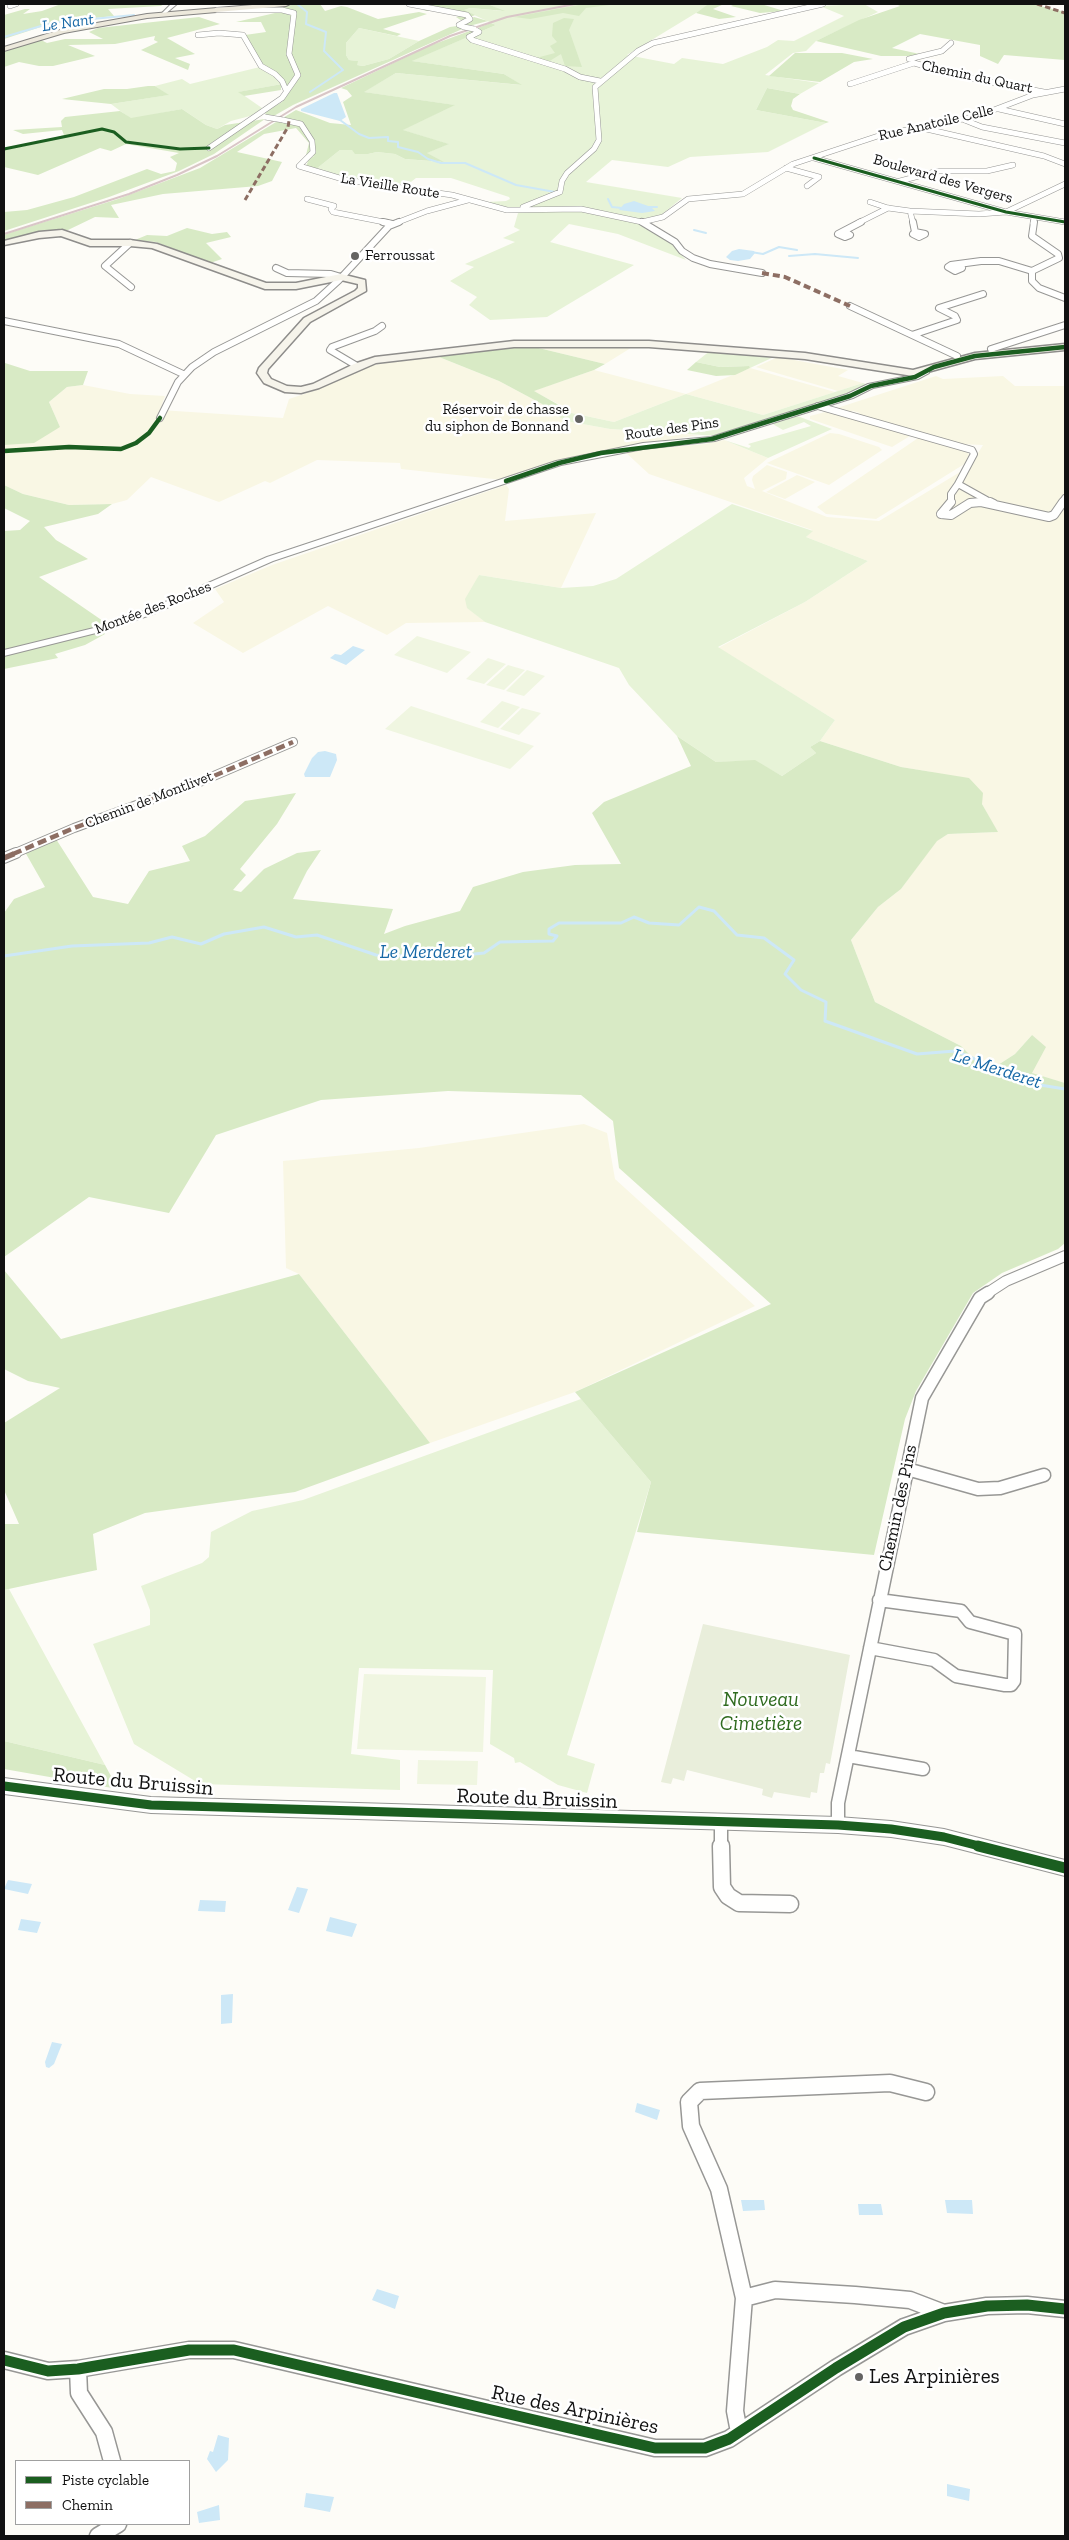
<!DOCTYPE html>
<meta charset="utf-8">
<style>
body{margin:0}
#map{position:relative;width:1069px;height:2540px;overflow:hidden;background:#fdfcf7;font-family:"Zilla Slab",serif}
canvas{display:block}
.frame{position:absolute;inset:0;border:5px solid #111;pointer-events:none}
.legend{position:absolute;left:15px;top:2460px;width:175px;height:65px;box-sizing:border-box;background:#fff;border:1px solid #a0a0a0;margin:0;padding:6px 9px;list-style:none;font-size:15px;color:#111}
.legend li{display:flex;align-items:center;gap:10px;height:25px}
.legend b{width:25px;border:1px solid #a0a0a0}
</style>
<div id="map">
<canvas width="1069" height="2540"></canvas>
<div class="frame"></div>
<ul class="legend">
<li><b style="height:6px;background:#1b5e20"></b>Piste cyclable</li>
<li><b style="height:6px;background:#8d6e63"></b>Chemin</li>
</ul>
</div>
<script>
const ctx = document.querySelector('canvas').getContext('2d');
ctx.lineJoin = 'round';
function paint(path, color) { ctx.fillStyle = color; ctx.fill(path, 'evenodd'); }
const poly = rows => new Path2D(rows.map(r => 'M' + r).join(''));
function stroke(path, color, width, dash) { ctx.strokeStyle = color; ctx.lineWidth = width; ctx.lineCap = dash ? 'butt' : 'round'; ctx.setLineDash(dash || []); ctx.stroke(path); }
function write(font, color, halo, rows, align = 'center') {
  ctx.font = font + ' "Zilla Slab",serif'; ctx.lineWidth = 5; ctx.setLineDash([]); ctx.textBaseline = 'middle'; ctx.strokeStyle = halo; ctx.fillStyle = color; for (const [text, x, y, turn = 0] of rows) {
    ctx.save(); ctx.translate(x, y); ctx.rotate((+turn || 0) * Math.PI / 180); ctx.textAlign = isNaN(turn) ? turn : align; if (halo) ctx.strokeText(text, 0, 0); ctx.fillText(text, 0, 0); ctx.restore();
  }
}
paint(poly([
 [526,345,634,346,605,364],
 [434,355,499,381,542,404,566,421,610,429,698,435,584,455,503,480,401,469,400,463,317,460,270,483,265,481,219,502,151,477,127,500,112,504,69,505,23,494,4,485,4,445,60,427,49,402,67,387,83,385,130,394,165,396,160,410,283,418,289,399,316,390,362,367],
 [778,357,848,370,838,376,863,383,838,391,756,367],
 [750,368,835,392,763,415,686,394,614,422,567,412,566,408,533,391,594,370,686,394],
 [936,376,943,379,1003,376,1015,386,1065,386,1065,1083,1032,1074,1032,1035,1015,1054,987,1072,961,1046,875,1002,851,940,878,907,901,889,936,841,948,834,997,832,982,804,931,772,901,767,820,741,835,720,718,648,805,602,868,561,806,537,812,530,649,474,624,451,705,444,724,440,768,458,744,478,747,486,755,489,752,480,753,476,767,465,787,472,786,479,762,491,827,517,879,521,970,466,983,445,960,444,858,416,860,413,853,411,847,413,834,409],
 [829,411,909,433,910,436,892,447,810,419,810,416],
 [830,433,839,434,879,447,882,450,829,485,767,463],
 [921,436,964,450,969,454,966,463,876,519,826,514,817,507],
 [797,475,815,482,785,499,766,492],
 [506,485,509,489,505,521,596,513,561,588,479,575,468,608,485,622,406,623,387,635,328,606,243,653,193,623,224,602,215,589,272,565],
 [584,1124,607,1133,615,1179,755,1306,575,1392,430,1443,299,1274,286,1268,283,1161,419,1148]
]), '#f9f7e4');
paint(poly([
 [479,4,706,4,708,5,696,13,627,55,674,64,682,58,723,64,767,47,778,40,794,41,844,16,820,6,864,4,878,12,816,41,806,51,793,53,765,75,819,83,800,94,767,88,756,110,826,123,768,152,690,157,668,167,612,160,586,182,682,198,645,228,670,242,686,260,618,234,569,224,550,242,634,265,547,317,490,320,469,305,477,297,450,281,474,267,465,264,515,242,503,238,520,230,514,227,518,213,487,202,506,201,510,199,509,197,451,178,416,178,407,185,390,182,388,185,349,179,315,170,340,150,352,150,368,154,377,152,395,154,405,159,443,162,426,153,448,144,402,130,454,105,363,92,396,73,521,85,504,74,411,61,496,25,463,10,470,8,503,11,490,5],
 [359,28,419,41,389,59,363,66,357,65,357,61,349,60,346,55,346,43],
 [260,67,273,75,282,84,239,92,262,108,254,115,231,121,217,129,206,125,182,109,131,119,111,104,168,95,155,86,182,79,190,84],
 [711,350,776,356,750,368,748,366,720,367,696,362],
 [863,383,871,386,718,436,610,429,566,421,556,415,567,412,614,422,686,394,763,415],
 [793,416,800,417,832,429,768,458,724,440,749,448,751,446,748,444,811,426,804,422,783,430,771,423],
 [732,504,813,531,806,537,868,561,805,602,718,647,835,720,820,741,810,747,816,753,782,776,755,761,716,762,677,736,629,685,619,668,485,622,467,608,465,599,479,575,561,588,593,586,616,579],
 [581,1399,651,1482,567,1755,595,1764,587,1793,558,1785,520,1762,515,1763,514,1758,490,1744,493,1670,359,1668,351,1754,400,1760,400,1790,200,1784,134,1744,93,1644,150,1625,150,1610,141,1586,202,1563,209,1557,211,1532,252,1511,303,1500],
 [9,1589,105,1765,4,1741,4,1590]
]), '#e7f3d7');
paint(poly([
 [61,4,74,5,164,4,161,6,108,9,114,16,56,22,4,39,4,15,25,9,30,9,23,14,42,11],
 [299,4,320,4,325,11,341,6,347,7,378,19,419,12,427,14,383,29,401,34,397,36,359,28,346,43,346,55,349,60,358,61,357,65,363,66,389,59,419,41,450,27,457,26,474,17,488,21,469,26,424,46,293,105,272,117,266,116,265,112,282,102,291,88,281,87,281,90,244,96,238,92,282,84,273,75,260,67,244,41,245,35,266,32,261,22,236,22,275,13,277,7],
 [412,4,479,4,490,5,505,11,470,8,464,10,475,15,462,21,456,17,460,16,441,11,423,11,430,9],
 [584,4,617,4,586,8,579,16,563,13,530,19,514,17],
 [706,4,724,4,713,9,736,17,719,19,696,13,707,5],
 [735,4,761,4,784,11,760,13,731,6],
 [896,4,1032,4,1065,12,1065,60,1004,55,998,64,980,56,980,45,920,34,892,48,929,56,881,56,816,41,859,20,900,6],
 [199,17,220,24,167,38,195,54,175,58,190,64,188,70,141,50,158,42,154,40,155,36,115,44,68,45,95,56,53,66,39,66,19,62,4,67,4,52,39,39,47,43,65,39,103,39,89,32,98,28],
 [564,18,574,19,569,30,582,67,565,66,561,54,548,62,536,58,555,53,550,46,557,42,552,36,553,23],
 [491,23,496,25,412,61,504,74,522,85,396,73,364,92,455,105,403,130,449,144,427,153,444,162,405,159,395,154,377,152,368,154,355,154,352,150,340,150,315,170,306,166,309,159,314,156,306,155,309,143,296,128,264,134,237,152,282,162,272,181,258,186,163,194,111,205,119,218,95,217,68,230,54,231,4,242,4,235,12,232,118,199,200,168,296,110,330,123,351,125,343,102,352,96,347,90,341,88,429,46],
 [795,53,842,53,873,59,854,62,820,82,769,76],
 [148,86,155,86,169,95,111,104,62,99,104,89,127,89],
 [767,88,800,94,793,99,791,106,793,110,829,122,826,123,756,110],
 [182,109,206,125,217,129,225,125,265,119,214,154,179,171,109,197,4,231,4,212,27,210,74,197,147,169,161,174,175,171,177,163,170,157,179,153,126,144,111,151,100,148,38,175,4,167,4,148,25,146,64,135,62,130,23,134,13,130,62,127,61,121,65,117,120,111,131,118],
 [187,228,212,234,227,232,231,237,206,243,222,259,210,263,156,242,135,240,147,235,167,236],
 [526,345,605,364,594,370,534,391,566,409,567,412,556,415,542,404,499,381,434,355],
 [4,357,5,363,30,371,88,371,83,385,67,387,49,402,60,427,34,443,4,445],
 [696,362,720,367,749,366,750,368,735,375,716,376,687,370],
 [4,485,23,494,69,505,112,504,98,514,44,527,56,540,88,559,39,577,103,621,105,634,85,645,55,654,58,658,4,669,4,531,20,530,30,521,4,508],
 [677,736,716,762,755,760,782,776,816,753,810,747,820,741,901,767,969,778,983,793,982,804,998,832,948,834,937,841,901,889,878,907,851,940,875,1002,961,1046,987,1072,1015,1054,1032,1035,1046,1047,1032,1073,1065,1083,1065,1243,1058,1249,1002,1273,973,1293,916,1391,905,1419,874,1555,637,1532,651,1482,575,1392,771,1304,619,1168,613,1121,581,1095,448,1091,321,1100,216,1135,169,1213,89,1197,4,1257,4,913,14,899,45,887,25,852,56,839,93,897,128,904,149,871,190,861,182,846,205,836,245,801,296,793,277,824,240,869,246,875,233,890,241,892,264,869,297,853,321,850,307,871,293,899,393,909,384,934,405,926,460,911,473,887,523,872,575,865,621,864,592,813,604,802,691,766],
 [4,1270,61,1339,299,1274,430,1443,295,1492,145,1513,93,1534,97,1570,4,1590,4,1524,19,1524,4,1490,4,1423,60,1388,28,1381,4,1369],
 [4,1741,105,1765,118,1789,4,1769]
]), '#d8eac5');
paint(poly([
 [703,1624,850,1655,830,1764,826,1763,824,1773,820,1773,817,1793,811,1792,810,1798,774,1792,772,1798,762,1795,763,1789,687,1770,684,1781,673,1778,671,1784,661,1782]
]), '#e9eedb');
paint(poly([
 [417,636,471,652,447,673,394,655],
 [488,658,506,664,484,684,466,679],
 [508,665,525,670,504,690,486,685],
 [527,670,545,676,524,696,506,691],
 [502,701,520,707,498,728,480,722],
 [411,706,513,739,534,746,510,769,385,729],
 [522,708,541,713,519,735,500,729],
 [364,1674,486,1677,483,1752,357,1749],
 [418,1760,478,1761,477,1785,417,1784]
]), '#f0f6e1');
paint(poly([
 [334,93,337,93,346,117,340,121,301,111,301,109],
 [634,201,651,207,655,211,642,213,619,210,624,204],
 [739,249,754,251,755,253,750,259,738,261,730,260,726,257,732,251],
 [353,646,365,650,346,665,330,658,335,654,341,655],
 [325,751,336,754,337,760,330,777,305,777,304,774,312,758,318,752],
 [8,1880,32,1884,28,1894,4,1889],
 [297,1887,308,1889,299,1913,288,1910],
 [200,1900,226,1901,225,1912,198,1911],
 [330,1917,357,1924,352,1937,326,1931],
 [21,1919,41,1922,37,1933,18,1930],
 [233,1994,232,2023,221,2024,221,1995],
 [52,2042,62,2044,54,2064,49,2068,46,2067,45,2062],
 [637,2103,660,2110,657,2120,635,2112],
 [741,2200,764,2200,765,2210,743,2211],
 [945,2200,972,2200,973,2214,947,2213],
 [858,2204,881,2204,883,2215,859,2215],
 [377,2289,399,2296,395,2309,372,2300],
 [218,2435,229,2438,228,2460,216,2472,207,2459,210,2451,213,2452],
 [947,2484,970,2489,969,2501,947,2496],
 [306,2493,334,2497,330,2512,304,2507],
 [219,2505,220,2520,199,2523,197,2512]
]), '#cde8f7');
stroke(poly([
 [297,4,307,12,306,24,326,32,324,51,343,70,310,92],
 [4,37,51,23,134,15],
 [336,117,359,134,369,138,388,137,388,141,398,142,398,147,418,152,428,159,441,163,465,163,516,185,555,192],
 [608,199,612,207,622,208],
 [647,207,657,207],
 [694,230,706,233],
 [751,252,763,254,779,247,797,250],
 [789,256,815,254,858,258]
]), '#cde8f7', 2);
stroke(poly([
 [4,956,72,946,149,943,172,937,201,944,224,934,264,927,296,937,317,935,376,955,446,957,484,953,500,942,553,941,557,936,549,934,549,929,559,923,621,923,634,917,649,923,679,925,699,907,714,911,737,935,764,938,794,960,785,974,801,990,826,1002,825,1021,917,1054,955,1051,1040,1085,1065,1089]
]), '#cde8f7', 3);
const minorFar5 = poly([
 [409,4,467,15,470,19,459,25,464,27],
 [10,6,16,4],
 [474,29,479,32,469,37,472,40,565,69,580,77,600,81],
 [198,35,219,33,243,35,261,66,275,74,282,81,286,90],
 [909,59,942,51,951,43],
 [850,84,914,63,964,77,1044,92],
 [999,109,1065,124],
 [962,119,982,127,1065,143],
 [283,120,301,124,312,141,313,152,299,166,346,180,452,195,507,210,581,209,642,222,663,217,688,199,743,194,793,164,881,135,978,116,1033,95,1065,89],
 [922,128,1044,156,1065,164],
 [209,148,282,98,298,75,289,54,294,13,282,10,217,10],
 [814,158,1006,212,1065,222],
 [786,168,819,177,807,186],
 [900,181,938,171,987,171,1013,165],
 [307,199,334,206,331,209,333,212,389,223],
 [870,202,888,208,910,211,979,214,1006,212,1065,184],
 [523,207,560,192,562,181,567,173,594,149,599,140,595,87,638,51,653,43,823,4],
 [910,211,913,223],
 [642,222,644,223],
 [396,223,427,211,468,200],
 [858,223,888,208],
 [1033,223,1034,218]
]);
const minorFar4 = poly([
 [383,222,392,224],
 [642,222,675,242,682,251,693,258,710,264,762,273],
 [913,222,915,232],
 [1034,222,1032,236,1058,254,1059,258,1032,271,1032,281,1039,288,1065,298],
 [845,232,850,235,845,237,838,234,861,222],
 [915,232,925,234,919,237,913,234,915,232],
 [130,243,105,266,131,287],
 [956,265,962,268,955,271,948,267,951,265,981,261,999,261,1032,271],
 [276,268,287,273,331,274,341,277],
 [850,306,957,356],
 [4,321,119,344,183,374],
 [912,335,957,320,955,316,939,308,983,294],
 [993,354,991,349,1065,325],
 [357,366,330,350,332,347,375,331,382,326],
 [818,406,972,450,974,454,958,484,992,503],
 [160,418,178,382,192,367,214,352,316,301,339,280,389,226,399,222],
 [951,503,951,494,958,484],
 [970,503,986,503],
 [1062,503,1065,498]
]);
const minorFar3 = poly([
 [990,502,994,504],
 [941,514,951,515,970,503,981,502,1049,517,1054,515,1063,502],
 [941,514,951,502],
 [13,854,74,828,202,781,293,742]
]);
const minorFar2 = poly([
 [4,858,16,853],
 [986,1294,1006,1281,1065,1256]
]);
const minorFar1 = poly([
 [907,1469,978,1489,1000,1488,1044,1475],
 [870,1648,934,1660,956,1676,1005,1685,1011,1685,1014,1681,1015,1634,970,1622,961,1611,879,1600],
 [848,1756,923,1769],
 [721,1822,721,1847],
 [838,1825,838,1803,922,1398,980,1298,988,1293]
]);
const minor = poly([
 [721,1846,722,1887,728,1896,739,1903,790,1904],
 [744,2298,719,2189,691,2126,689,2102,700,2091,890,2083,926,2092],
 [4,2360,48,2371,78,2369,189,2350,234,2350,655,2448,705,2448,729,2439,836,2368,904,2327,944,2313,987,2306,1027,2305,1065,2309],
 [78,2369,79,2393,104,2432,112,2461],
 [739,2432,735,2411,744,2298,775,2290,855,2295,910,2300,944,2313],
 [98,2536,118,2524]
]);
const tertiary = poly([
 [171,4,177,4,164,15,160,15,171,4],
 [926,369,929,369,929,373,918,379,873,388,853,398,715,441,643,449,561,465,273,561,153,614,108,630,4,656,4,650,102,626,147,610,267,557,556,461,643,443,711,437,847,394,868,384,913,375,926,369],
 [4,1778,151,1797,838,1817,891,1821,944,1829,1065,1860,1065,1876,944,1845,891,1837,838,1833,151,1813,4,1794,4,1778]
]);
const secondary = poly([
 [62,230,91,240,130,240,157,244,266,283,296,283,341,274,365,280,366,291,310,322,268,369,267,373,271,379,287,386,301,387,313,384,354,364,375,357,514,341,649,341,805,353,913,370,975,353,1065,344,1065,350,975,359,913,376,805,359,649,347,514,347,376,363,319,388,301,393,285,392,264,383,257,373,259,368,304,318,355,291,358,288,358,284,341,280,296,289,265,289,152,248,130,246,90,246,61,236,39,238,4,245,4,241,39,232,62,230]
]);
const primary = poly([
 [264,4,290,4,286,6,147,18,64,33,4,51,4,47,63,29,147,14,264,4]
]);
stroke(minorFar5, '#979795', 6);
stroke(minorFar4, '#979795', 8);
stroke(minorFar3, '#979795', 10);
stroke(minorFar2, '#979795', 12);
stroke(minorFar1, '#979795', 15);
stroke(minor, '#979795', 19);
stroke(tertiary, '#979795', 2);
stroke(secondary, '#8e8d8b', 3);
stroke(primary, '#858482', 2);
stroke(minorFar5, '#fffffe', 5);
stroke(minorFar4, '#fffffe', 6);
stroke(minorFar3, '#fffffe', 8);
stroke(minorFar2, '#fffffe', 10);
stroke(minorFar1, '#fffffe', 12);
stroke(minor, '#fffffe', 16);
paint(tertiary, '#fffffe');
paint(secondary, '#f6f4eb');
paint(primary, '#ede9dc');
stroke(poly([
 [4,234,129,194,177,175,217,156,296,107,450,36,507,17,575,4]
]), '#d9c6c7', 2);
const minorBridge = poly([
 [464,27,474,29],
 [265,117,283,120]
]);
stroke(minorBridge, '#979795', 6, []);
stroke(minorBridge, '#fffffe', 5);
stroke(poly([
 [1037,4,1065,13],
 [245,200,288,127,289,121]
]), '#8d6e63', 3, [5.5, 3]);
stroke(poly([
 [762,273,785,277,850,306]
]), '#8d6e63', 4, [7, 4]);
stroke(poly([
 [13,854,74,828,202,781,293,742]
]), '#8d6e63', 4.5, [9, 4.5]);
stroke(poly([
 [4,858,16,853]
]), '#8d6e63', 5.5, [11, 5.5]);
stroke(poly([
 [4,149,102,129,114,132,126,142,180,149,209,148],
 [814,158,1006,212,1065,222]
]), '#1b5e20', 3);
stroke(poly([
 [4,451,69,447,121,449,136,443,149,433,160,418],
 [506,481,559,463,601,453,712,439,850,396,871,386,915,377,934,367,975,356,1065,347]
]), '#1b5e20', 4.5);
stroke(poly([
 [4,1786,151,1805,838,1825,891,1829,944,1837,983,1847]
]), '#1b5e20', 9);
stroke(poly([
 [978,1846,1065,1868],
 [4,2360,48,2371,78,2369,189,2350,234,2350,655,2448,705,2448,729,2439,836,2368,904,2327,944,2313,987,2306,1027,2305,1065,2309]
]), '#1b5e20', 11);
for (const [x, y, r, color] of [
 [355,256,5,"#646362"],
 [579,419,5,"#646362"],
 [859,2377,5,"#646362"]
]) { const dot = new Path2D(); dot.arc(x, y, r, 0, 2 * Math.PI); ctx.fillStyle = color; ctx.fill(dot); stroke(dot, '#fff', 2); }
write('15px', '#111', '#fff', [
 ["Chemin du Quart",977,77,12],
 ["Rue Anatoile Celle",936,123,-13],
 ["Boulevard des Vergers",943,179,16],
 ["La Vieille Route",390,186,9],
 ["Route des Pins",672,429,-8],
 ["Montée des Roches",153,608,-21],
 ["Chemin de Montlivet",149,800,-21]
]);
write('15px', '#111', '#fff', [
 ["Ferroussat",365,256],
 ["Réservoir de chasse",569,410,"right"],
 ["du siphon de Bonnand",569,427,"right"]
], 'left');
write('italic 16px', '#1768a6', '#fff', [
 ["Le Nant",68,23,-8]
]);
write('18px', '#111', '#fff', [
 ["Chemin des Pins",898,1508,-78]
]);
write('italic 19px', '#1768a6', '#fff', [
 ["Le Merderet",426,953],
 ["Le Merderet",997,1069,18]
]);
write('italic 21px', '#2f6b1f', '#fff', [
 ["Nouveau",761,1700],
 ["Cimetière",761,1724]
]);
write('21px', '#111', '#fff', [
 ["Route du Bruissin",133,1782,5],
 ["Route du Bruissin",537,1799,2],
 ["Rue des Arpinières",575,2410,12]
]);
write('21px', '#111', '#fff', [
 ["Les Arpinières",869,2377]
], 'left');
</script>
